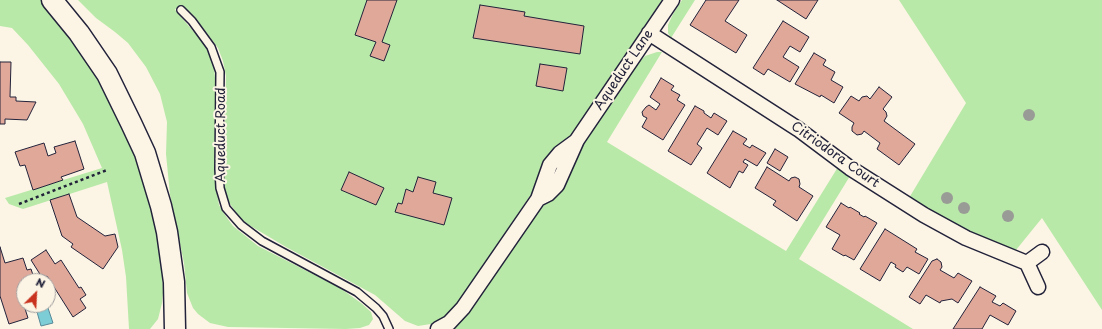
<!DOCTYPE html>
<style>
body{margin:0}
#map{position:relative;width:1102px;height:329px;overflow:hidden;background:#fcf5e5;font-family:"Playpen Sans",sans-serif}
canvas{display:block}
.north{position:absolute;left:16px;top:273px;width:40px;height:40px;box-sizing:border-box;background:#fcf5e5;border:1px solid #a5a1a1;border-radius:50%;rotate:24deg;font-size:11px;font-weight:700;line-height:16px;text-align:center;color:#22223b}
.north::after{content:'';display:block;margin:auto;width:14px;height:18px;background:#c8321e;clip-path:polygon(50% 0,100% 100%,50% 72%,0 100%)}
</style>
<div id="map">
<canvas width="1102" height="329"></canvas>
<div class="north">N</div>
</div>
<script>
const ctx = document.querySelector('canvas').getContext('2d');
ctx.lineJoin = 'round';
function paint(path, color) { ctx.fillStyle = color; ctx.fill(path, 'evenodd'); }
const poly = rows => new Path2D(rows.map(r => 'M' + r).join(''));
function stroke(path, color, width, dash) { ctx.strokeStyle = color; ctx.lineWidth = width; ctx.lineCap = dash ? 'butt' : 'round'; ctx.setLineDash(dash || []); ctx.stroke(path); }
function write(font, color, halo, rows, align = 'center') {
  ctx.font = font + ' "Playpen Sans",sans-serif'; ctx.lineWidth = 4; ctx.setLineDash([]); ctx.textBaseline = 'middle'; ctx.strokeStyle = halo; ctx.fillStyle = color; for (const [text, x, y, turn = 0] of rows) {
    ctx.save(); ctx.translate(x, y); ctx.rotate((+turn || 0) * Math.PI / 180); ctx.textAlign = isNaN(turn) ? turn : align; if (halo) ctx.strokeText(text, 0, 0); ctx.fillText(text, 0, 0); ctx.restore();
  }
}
paint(poly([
 [0,0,42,0,55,16,102,83,133,147,152,208,162,264,163,293,162,303,158,319,150,329,129,329,126,277,122,250,107,182,23,209,9,204,5,198,102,168,83,124,59,84,28,45,12,28,0,26],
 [78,0,662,0,457,304,445,319,437,323,418,326,405,321,375,295,286,247,249,225,240,218,228,201,225,190,224,174,226,76,223,61,218,48,195,17,184,7,175,9,176,11,205,45,214,66,216,90,215,182,219,205,225,215,233,226,258,246,340,288,361,303,371,312,373,319,369,325,360,328,346,329,228,327,210,323,198,314,193,308,187,293,184,263,170,195,166,154,167,122,160,94,146,67,128,43,115,32,96,18],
 [682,0,695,0,671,38,668,33,668,25,673,14],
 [899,0,1102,0,1102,310,1042,218,1016,250,981,238,960,228,909,198,966,103],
 [657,52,662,52,607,142,786,251,838,167,850,176,799,259,913,329,451,329,459,324,474,306,539,210,548,201,575,156,639,62,645,56]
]), '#b9e9a8');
const water = poly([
 [35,305,47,305,53,323,41,326,35,305]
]);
paint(water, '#7ccdd6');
stroke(water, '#588998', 1);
const building = poly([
 [367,0,397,0,382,42,390,45,384,61,370,56,376,42,355,35,367,0],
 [706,0,739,0,725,21,747,35,736,53,690,25,706,0],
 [777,0,818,0,806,19,777,0],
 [480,5,525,12,524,16,584,26,580,54,473,38,480,5],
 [783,21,809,37,800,52,790,46,783,57,799,67,790,82,768,69,764,75,753,68,783,21],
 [814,53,826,60,823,65,835,72,831,80,843,87,834,103,821,95,820,97,795,84,814,53],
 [0,62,11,62,10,97,16,97,16,101,36,102,27,120,5,119,5,124,0,124,0,62],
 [540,64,567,68,563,91,536,86,540,64],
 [661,78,674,86,671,90,680,95,677,100,685,105,663,140,642,127,647,118,643,116,642,112,646,107,649,105,656,110,660,104,650,97,661,78],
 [879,87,892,97,883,109,886,112,887,116,884,121,915,144,899,165,877,149,880,143,864,131,862,134,857,135,852,131,852,127,854,123,839,113,851,96,859,101,862,97,867,96,870,99,879,87],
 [695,106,704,111,704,113,711,118,714,113,727,121,718,135,707,128,697,144,702,148,691,165,668,151,695,106],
 [733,131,747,139,743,144,750,148,752,145,766,153,757,166,745,159,743,162,748,165,743,173,739,171,730,188,707,173,733,131],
 [75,141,84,169,61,177,63,180,33,190,25,165,20,166,15,152,44,143,48,156,56,153,54,147,75,141],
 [775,149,788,157,780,171,767,163,775,149],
 [767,167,789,181,791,178,795,177,799,179,800,184,799,187,813,196,797,221,773,205,776,201,755,188,767,167],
 [349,172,384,188,376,205,341,190,349,172],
 [418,177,436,182,433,193,452,198,444,225,395,212,398,203,402,204,406,189,413,192,418,177],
 [69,194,77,217,105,236,115,234,118,247,103,269,71,247,73,244,62,236,50,200,69,194],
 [841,203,849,208,850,207,860,213,859,214,864,217,865,216,877,223,854,260,845,255,844,256,832,249,840,235,826,227,841,203],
 [885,229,917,249,915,252,928,259,919,274,907,267,903,272,895,267,896,265,891,262,880,281,860,269,885,229],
 [0,247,5,263,23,258,27,270,31,269,35,281,24,281,24,286,18,287,28,318,9,324,0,296,0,247],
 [46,250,55,264,61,260,79,288,81,287,86,295,80,299,86,308,73,317,47,276,43,279,31,260,46,250],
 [937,259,941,262,942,267,940,270,954,278,958,273,972,281,958,303,952,299,941,301,940,303,926,295,920,304,909,297,932,261,937,259],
 [980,287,996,296,992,302,1000,306,1003,303,1016,311,1008,325,990,315,982,329,953,329,980,287]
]);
paint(building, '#e0a899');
stroke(building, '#22223b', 1);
const service = poly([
 [181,10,192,21,211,47,220,72,219,169,220,188,226,208,241,225,262,241,357,292,376,308,383,316,389,329]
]);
const minor = poly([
 [649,33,798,129,850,168,924,215,966,238,1027,263],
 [538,199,548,194,557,185,577,140,672,0],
 [1038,287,1027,263,1042,252],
 [438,329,449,323,463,308,538,199,550,165,560,153,575,142]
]);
const secondary = poly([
 [52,0,79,33,107,74,131,123,145,153,161,206,167,232,174,282,175,329]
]);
stroke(service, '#22223b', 10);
stroke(minor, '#22223b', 17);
stroke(secondary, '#22223b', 23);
stroke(poly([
 [19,204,107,170]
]), '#22223b', 2.5, [3, 3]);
stroke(service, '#fcf5e5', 7);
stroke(minor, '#fcf5e5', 14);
stroke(secondary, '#fcf5e5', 20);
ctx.fillStyle = '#999c96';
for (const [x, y] of [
 [1029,115],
 [947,198],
 [964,208],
 [1008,216]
]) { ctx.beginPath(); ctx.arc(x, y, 6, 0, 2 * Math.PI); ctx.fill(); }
write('13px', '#22223b', '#fcf5e5', [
 ["Aqueduct Lane",624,70,-56],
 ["Aqueduct Road",221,135,-90],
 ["Citriodora Court",835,155,35]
]);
</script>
